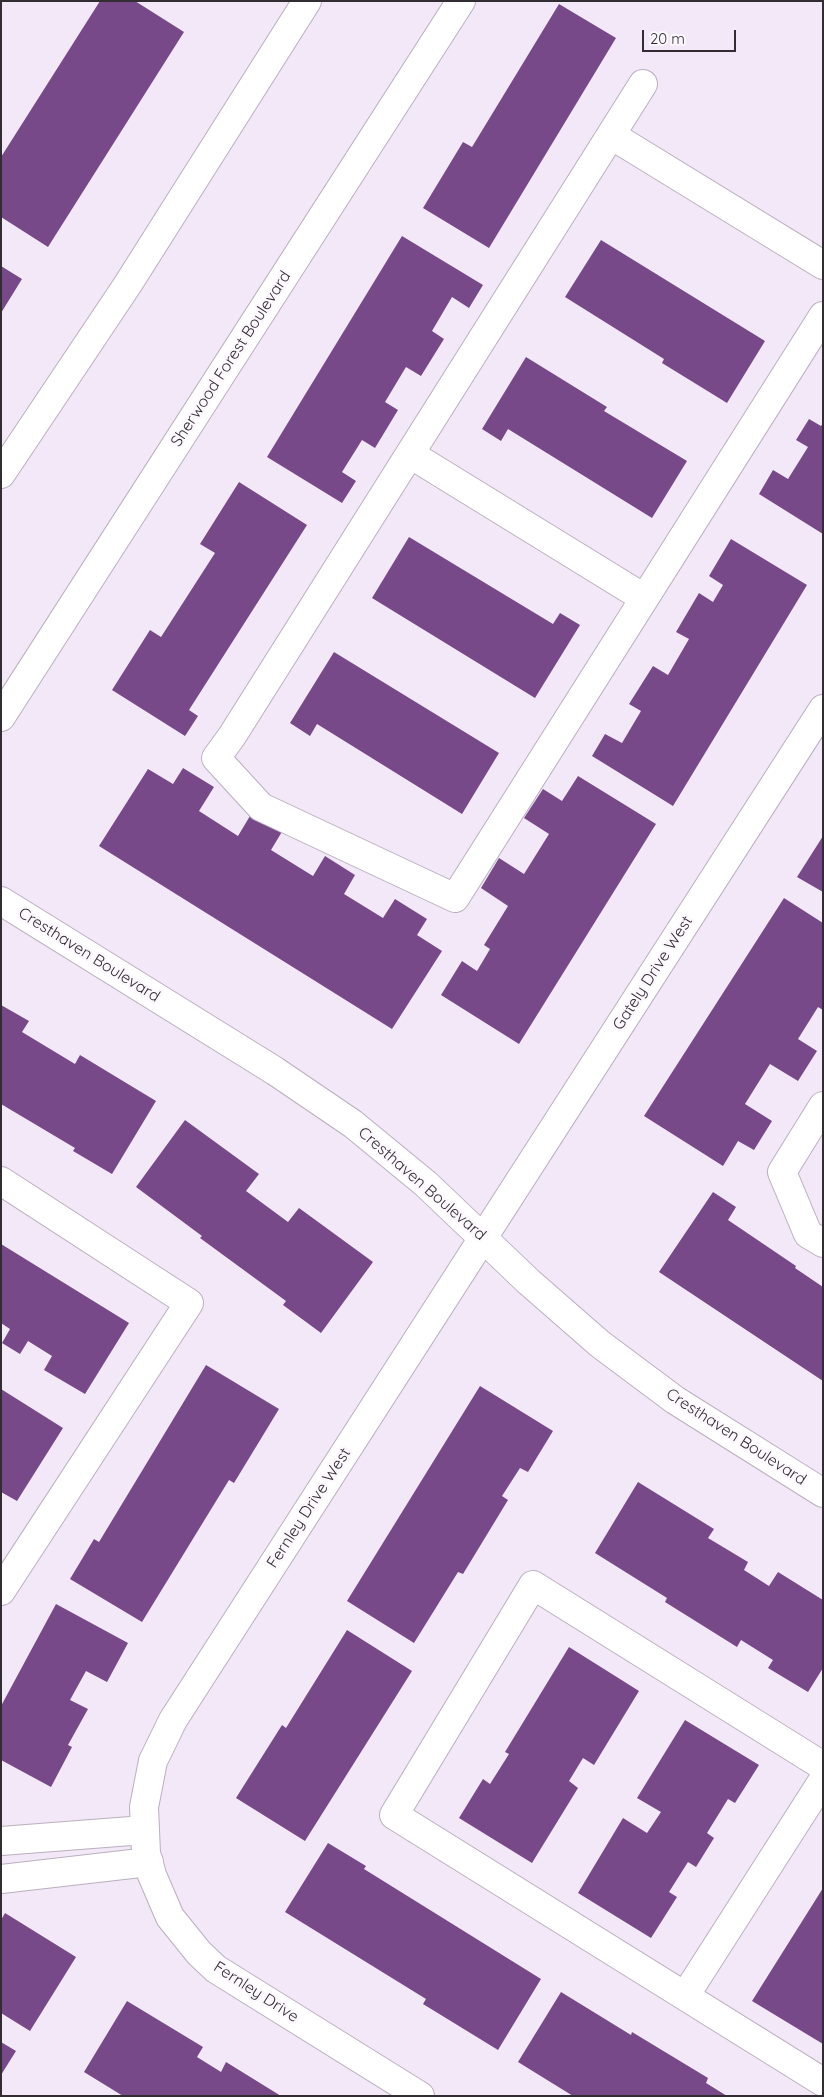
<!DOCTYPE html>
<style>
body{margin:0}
#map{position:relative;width:824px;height:2097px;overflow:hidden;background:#f3e8f8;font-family:Quicksand,sans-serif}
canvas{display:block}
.frame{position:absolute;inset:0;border:2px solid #312d33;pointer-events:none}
.scale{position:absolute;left:642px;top:30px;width:94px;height:22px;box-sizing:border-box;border:2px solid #312d33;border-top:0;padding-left:6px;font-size:15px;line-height:18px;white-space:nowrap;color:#312d33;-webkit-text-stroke:4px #fdf8fe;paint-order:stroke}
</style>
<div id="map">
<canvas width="824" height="2097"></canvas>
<div class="frame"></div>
<div class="scale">20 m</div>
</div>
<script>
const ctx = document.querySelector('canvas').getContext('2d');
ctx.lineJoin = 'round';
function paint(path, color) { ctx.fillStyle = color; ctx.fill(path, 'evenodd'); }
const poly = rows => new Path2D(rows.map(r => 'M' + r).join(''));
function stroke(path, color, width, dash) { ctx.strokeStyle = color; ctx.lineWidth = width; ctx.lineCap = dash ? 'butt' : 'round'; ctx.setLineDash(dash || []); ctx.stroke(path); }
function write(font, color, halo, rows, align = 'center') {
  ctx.font = font + ' Quicksand,sans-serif'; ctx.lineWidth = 5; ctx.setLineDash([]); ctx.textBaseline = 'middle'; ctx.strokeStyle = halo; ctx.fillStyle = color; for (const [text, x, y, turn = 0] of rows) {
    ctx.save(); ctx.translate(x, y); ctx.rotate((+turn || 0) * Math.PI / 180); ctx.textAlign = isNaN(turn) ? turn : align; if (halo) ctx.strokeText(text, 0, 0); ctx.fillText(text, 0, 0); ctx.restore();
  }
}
paint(poly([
 [100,1,135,1,184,32,48,247,1,217,1,157],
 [559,4,616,38,489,248,423,208,463,142,472,147],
 [402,236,483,285,469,308,452,297,432,331,444,339,421,376,406,367,385,402,398,410,375,448,362,440,342,472,356,481,342,503,267,457],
 [601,240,765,341,727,403,662,363,664,359,565,297],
 [1,266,22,279,1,313],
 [526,357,607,407,604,411,687,461,652,518,508,429,501,441,482,429],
 [809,419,821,426,823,423,823,534,759,494,773,470,788,479,808,447,796,440],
 [239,482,307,525,189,710,198,716,185,736,112,690,150,630,161,637,215,553,200,544],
 [409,537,553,624,560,613,580,625,535,698,372,598],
 [731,539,807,585,673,806,592,756,605,734,622,743,641,711,629,704,653,666,668,675,689,639,676,632,699,593,713,602,723,585,709,576],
 [334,652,499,753,462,814,317,724,310,736,290,723],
 [183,768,214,787,199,811,238,836,253,811,283,830,271,850,313,876,325,856,355,875,344,894,383,918,395,899,427,919,417,935,442,951,392,1029,99,846,148,769,173,784],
 [578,776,656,824,519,1044,441,995,462,961,477,971,490,949,484,945,508,906,481,888,499,858,524,874,549,834,524,818,543,789,562,801],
 [823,836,823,892,797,877],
 [784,898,823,923,823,1010,818,1007,798,1039,817,1051,798,1081,770,1064,745,1104,772,1121,754,1150,738,1141,723,1166,644,1116],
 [1,1005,29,1021,22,1032,75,1064,80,1055,156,1101,112,1174,73,1151,75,1148,1,1104],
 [185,1120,259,1174,246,1191,288,1222,299,1208,373,1262,321,1333,283,1305,286,1301,200,1238,202,1236,136,1187],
 [713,1192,736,1207,728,1220,796,1266,795,1268,823,1287,823,1381,659,1272],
 [1,1244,129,1323,85,1394,44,1370,52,1356,28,1341,20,1354,2,1343,10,1329,1,1323],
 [206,1365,279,1409,234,1483,229,1480,142,1622,70,1579,94,1539,99,1542],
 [480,1386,553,1431,528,1472,520,1468,502,1496,508,1500,463,1574,458,1572,414,1643,347,1601],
 [1,1389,63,1428,17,1501,1,1492],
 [638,1482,714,1529,708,1538,748,1562,744,1570,769,1586,778,1572,823,1600,823,1668,808,1692,768,1668,773,1660,741,1640,737,1647,665,1602,667,1598,595,1553],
 [56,1604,128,1643,107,1682,86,1671,70,1700,88,1709,68,1745,72,1747,51,1787,1,1760,1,1706],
 [347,1630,412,1671,305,1841,236,1798,282,1725,286,1728],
 [569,1647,639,1691,594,1765,583,1758,569,1781,578,1788,532,1863,459,1818,483,1779,490,1784,509,1754,505,1752],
 [685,1720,759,1765,735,1803,728,1799,707,1833,714,1838,696,1867,688,1862,669,1892,677,1897,651,1938,578,1893,623,1818,647,1833,661,1812,637,1798],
 [328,1843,366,1866,364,1869,541,1979,498,2050,423,2004,426,1999,285,1912],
 [823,1888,823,2044,752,2001],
 [5,1913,76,1957,30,2031,1,2013,1,1920],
 [561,1992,631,2035,632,2032,708,2078,706,2083,727,2096,573,2096,518,2062],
 [127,2001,203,2047,197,2057,221,2072,226,2062,281,2096,123,2096,84,2072],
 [1,2042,16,2051,1,2075]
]), '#774989');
const minor = poly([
 [643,84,232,736,216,758,261,807,455,898,823,316],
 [611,135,823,265],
 [410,454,644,598],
 [1,474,128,284,307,1],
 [1,717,461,1],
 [1,901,275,1071,353,1124,426,1184,529,1282,600,1344,675,1400,823,1493],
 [823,1106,782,1172,808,1234,823,1243],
 [1,1181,189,1303,1,1591],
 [823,1766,533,1585,394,1815,823,2082],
 [1,1841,144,1830],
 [1,1879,149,1862],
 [685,1996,823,1780],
 [420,2096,216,1969,199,1953,170,1917,152,1875,146,1853,144,1807,153,1761,173,1720,823,709]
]);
stroke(minor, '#baafbe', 30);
stroke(minor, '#fff', 28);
write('16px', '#312d33', '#fdf8fe', [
 ["Sherwood Forest Boulevard",231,359,-57],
 ["Cresthaven Boulevard",89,955,32],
 ["Gately Drive West",653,973,-57],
 ["Cresthaven Boulevard",422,1184,41],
 ["Cresthaven Boulevard",736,1437,33],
 ["Fernley Drive West",309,1508,-57],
 ["Fernley Drive",256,1992,33]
]);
</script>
